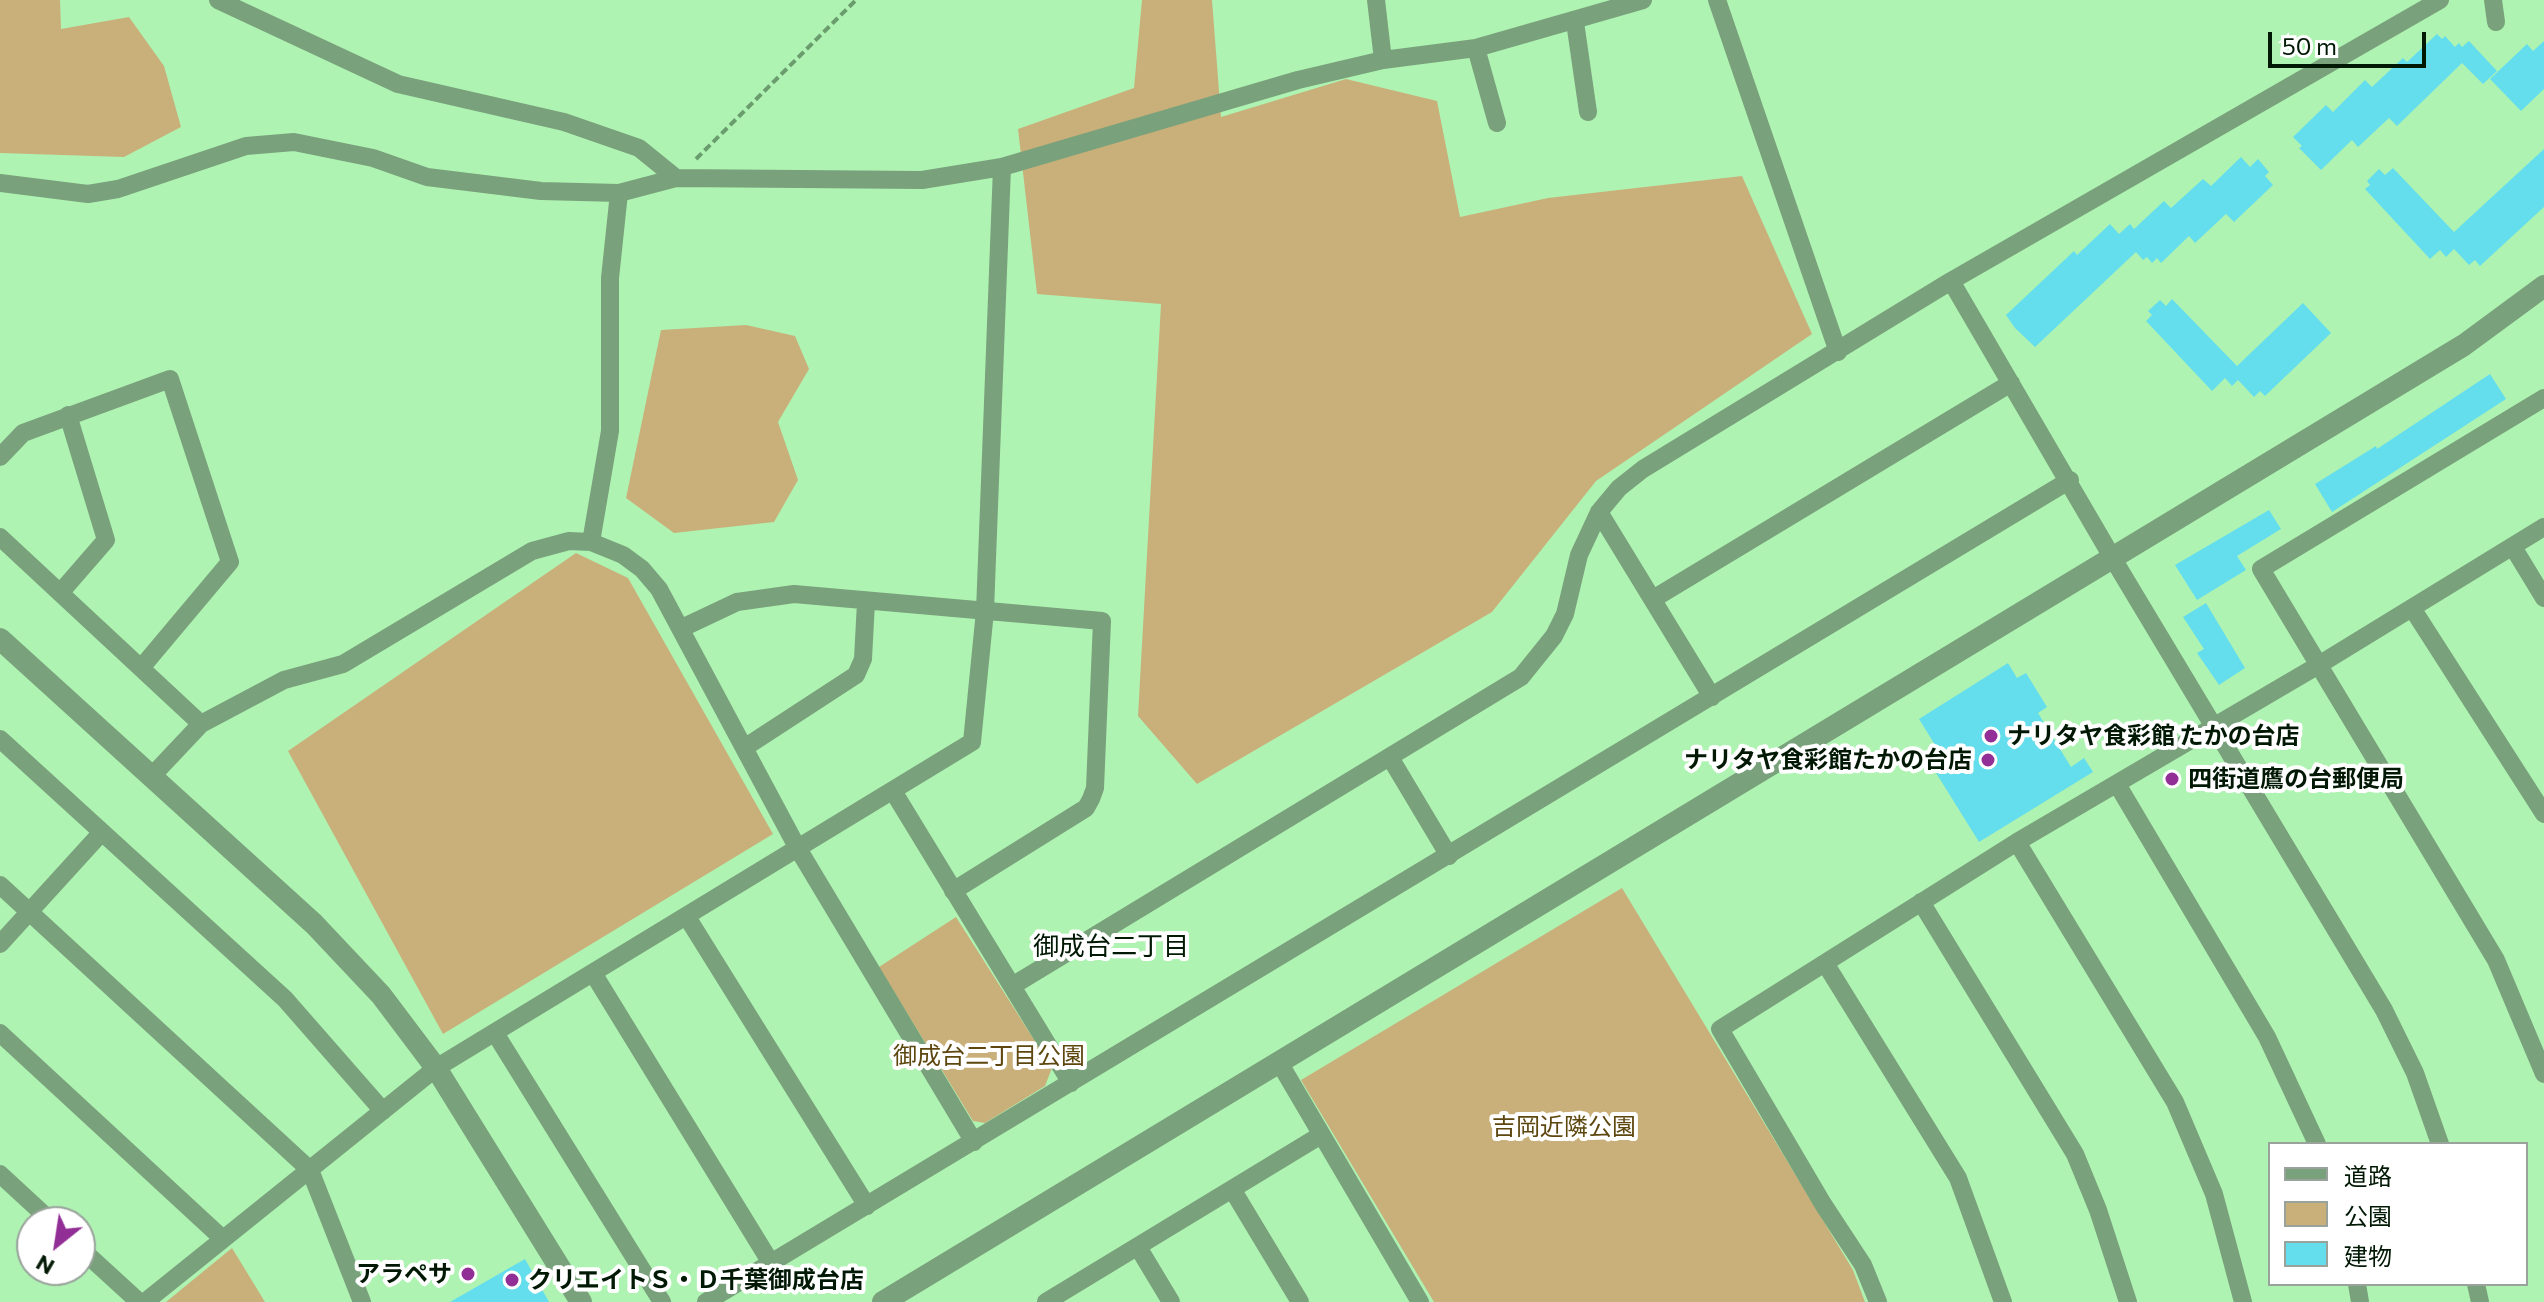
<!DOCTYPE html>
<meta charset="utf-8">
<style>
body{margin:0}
#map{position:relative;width:2544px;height:1302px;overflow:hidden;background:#aff3b3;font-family:Commissioner,"Noto Sans JP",sans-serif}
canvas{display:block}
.legend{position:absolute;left:2268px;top:1142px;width:260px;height:144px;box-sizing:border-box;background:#fff;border:2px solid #99a39b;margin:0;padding:10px 14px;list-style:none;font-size:24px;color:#011904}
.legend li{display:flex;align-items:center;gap:16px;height:40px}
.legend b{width:40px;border:2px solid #99a39b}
.north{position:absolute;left:16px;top:1206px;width:80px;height:80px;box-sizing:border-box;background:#fff;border:2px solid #99a39b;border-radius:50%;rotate:210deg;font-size:22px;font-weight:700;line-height:32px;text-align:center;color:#011904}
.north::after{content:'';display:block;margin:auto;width:28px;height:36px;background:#922f96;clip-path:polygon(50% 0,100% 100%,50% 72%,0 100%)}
.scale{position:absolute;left:2268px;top:32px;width:158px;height:36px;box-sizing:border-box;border:4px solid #011904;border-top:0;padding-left:10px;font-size:24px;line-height:28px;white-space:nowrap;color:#011904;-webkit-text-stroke:6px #fff;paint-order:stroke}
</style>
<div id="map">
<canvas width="2544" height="1302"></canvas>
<ul class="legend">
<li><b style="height:10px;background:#79a17b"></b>道路</li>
<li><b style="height:22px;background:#c9b07a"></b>公園</li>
<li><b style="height:22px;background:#64deec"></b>建物</li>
</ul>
<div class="north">N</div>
<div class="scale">50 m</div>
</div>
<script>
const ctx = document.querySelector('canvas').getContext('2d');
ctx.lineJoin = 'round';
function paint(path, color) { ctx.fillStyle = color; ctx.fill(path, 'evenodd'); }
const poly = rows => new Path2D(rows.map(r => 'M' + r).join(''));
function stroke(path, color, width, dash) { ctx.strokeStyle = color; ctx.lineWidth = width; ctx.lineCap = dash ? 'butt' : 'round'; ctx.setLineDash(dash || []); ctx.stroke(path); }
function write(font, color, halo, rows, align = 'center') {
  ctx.font = font + ' Commissioner,"Noto Sans JP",sans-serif'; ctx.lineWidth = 8; ctx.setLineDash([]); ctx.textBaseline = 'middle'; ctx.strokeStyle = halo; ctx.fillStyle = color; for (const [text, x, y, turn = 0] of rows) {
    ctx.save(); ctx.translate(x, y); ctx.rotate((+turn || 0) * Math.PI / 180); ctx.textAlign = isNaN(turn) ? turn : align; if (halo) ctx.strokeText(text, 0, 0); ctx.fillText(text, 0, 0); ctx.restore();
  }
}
paint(poly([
 [0,0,60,0,61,29,129,17,164,66,181,127,124,157,0,153],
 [1142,0,1212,0,1221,117,1346,79,1437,101,1460,217,1548,198,1742,176,1812,334,1596,481,1492,612,1197,784,1138,716,1161,304,1037,294,1018,129,1134,88],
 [746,325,795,336,809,369,778,422,798,480,774,522,674,533,626,498,661,330],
 [576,553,628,578,773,834,443,1034,288,751],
 [1622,888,1853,1270,1865,1302,1434,1302,1301,1080],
 [956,917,1052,1068,1045,1086,985,1123,973,1121,879,967],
 [232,1248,265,1302,166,1302]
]), '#c9b07a');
paint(poly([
 [2437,34,2442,39,2445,36,2455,47,2459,43,2462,47,2469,41,2497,71,2483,84,2462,63,2397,126,2389,118,2358,147,2352,140,2321,170,2299,148,2302,146,2293,137,2326,105,2333,112,2365,80,2372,87,2403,58,2407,62],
 [2544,41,2544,89,2521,111,2490,79,2527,44,2533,51],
 [2544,149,2544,207,2480,266,2475,260,2469,265,2454,249,2446,257,2440,250,2430,259,2365,189,2370,185,2367,181,2379,169,2385,175,2393,168,2454,232],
 [2241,157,2250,167,2258,159,2269,172,2265,176,2273,185,2234,222,2226,214,2195,243,2189,236,2161,263,2157,258,2152,263,2147,257,2143,260,2136,252,2035,347,2015,328,2006,315,2074,251,2077,255,2110,224,2119,234,2130,224,2134,229,2164,201,2171,208,2203,179,2211,186],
 [2172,299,2237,366,2303,303,2331,333,2265,396,2260,391,2254,397,2238,380,2232,386,2225,378,2212,391,2146,321,2152,315,2148,311,2160,300,2166,306],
 [2490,374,2506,399,2332,512,2315,484,2376,446,2377,449],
 [2269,510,2281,529,2237,556,2246,570,2197,600,2175,565],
 [2206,603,2245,668,2219,685,2197,653,2204,649,2183,617],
 [2008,663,2017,678,2026,673,2047,707,2038,713,2071,767,2084,758,2093,772,1979,842,1928,760,1940,753,1919,719],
 [525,1259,549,1302,450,1302]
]), '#64deec');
stroke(poly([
 [696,159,856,0]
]), '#6a9c6d', 4, [8, 4]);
stroke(poly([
 [218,0,398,84,564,122,639,148,676,178],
 [1376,0,1383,60],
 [1717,0,1838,352],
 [2493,0,2496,22],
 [1575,22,1588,112],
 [1476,48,1497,123],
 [0,183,88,194,118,189,246,146,294,142,373,158,427,177,541,191,619,193,676,178,922,180,1002,167,1298,80,1383,60,1476,48,1643,0],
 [1951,281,2112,557,2384,1010,2415,1073,2440,1144],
 [2544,398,2261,569,2496,960,2544,1074],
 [0,457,23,433,170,379,230,562,141,668],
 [1599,512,1712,697],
 [0,537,201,724],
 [591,542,610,431,610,278,619,193],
 [2513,547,2544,598],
 [60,593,106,540,68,415],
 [1653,599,2011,383],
 [2412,608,2544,814],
 [682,628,737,602,794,594,1102,621,1095,788,1091,799,1086,808,953,891],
 [0,739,285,999,383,1111],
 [744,748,856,675,863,659,866,602],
 [1391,759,1449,856],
 [151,777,201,724,284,680,343,664,532,551,569,541,591,542,623,555,642,569,659,589,797,847,974,1142],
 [2117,784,2267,1037,2317,1144],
 [893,791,1071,1083],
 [2017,842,2175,1102,2214,1194,2243,1302],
 [0,885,310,1170,362,1302],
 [1921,902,2075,1154,2098,1210,2128,1302],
 [687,917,867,1206],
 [0,944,102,832],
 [1825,963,1958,1178,2003,1302],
 [593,973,771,1263],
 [1012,986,1521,677,1554,636,1565,614,1579,555,1599,512,1619,488,1643,469,1951,281,2440,0],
 [0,1033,223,1239],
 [495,1033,662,1302],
 [1279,1062,1420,1302],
 [0,1174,52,1222],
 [1232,1189,1300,1302],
 [1138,1247,1171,1302],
 [80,1248,139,1302],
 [2357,1284,2360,1302],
 [2476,1284,2480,1302],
 [145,1302,436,1068,972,742,985,611,1002,167],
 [706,1302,2070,480],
 [1046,1302,1321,1135],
 [1878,1302,1863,1265,1823,1204,1720,1029,2017,842,2317,666,2544,527]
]), '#79a17b', 18);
stroke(poly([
 [0,639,314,924,381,995,436,1068,581,1302],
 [883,1302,2464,345,2544,286]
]), '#79a17b', 22);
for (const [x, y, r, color] of [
 [1991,736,8,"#922f96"],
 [1988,760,8,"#922f96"],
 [2172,779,8,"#922f96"],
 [468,1274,8,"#922f96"],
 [512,1280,8,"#922f96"]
]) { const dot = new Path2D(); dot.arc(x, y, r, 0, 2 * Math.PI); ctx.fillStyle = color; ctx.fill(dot); stroke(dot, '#fff', 3); }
write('bold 24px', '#011904', '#fff', [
 ["ナリタヤ食彩館 たかの台店",2007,736],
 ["ナリタヤ食彩館たかの台店",1972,760,"right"],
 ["四街道鷹の台郵便局",2188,779],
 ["アラペサ",452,1274,"right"],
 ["クリエイトＳ・Ｄ千葉御成台店",528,1280]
], 'left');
write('24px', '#5d470f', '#fff', [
 ["御成台二丁目公園",989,1056],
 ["吉岡近隣公園",1564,1127]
]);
write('26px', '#011904', '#fff', [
 ["御成台二丁目",1111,946]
]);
</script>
